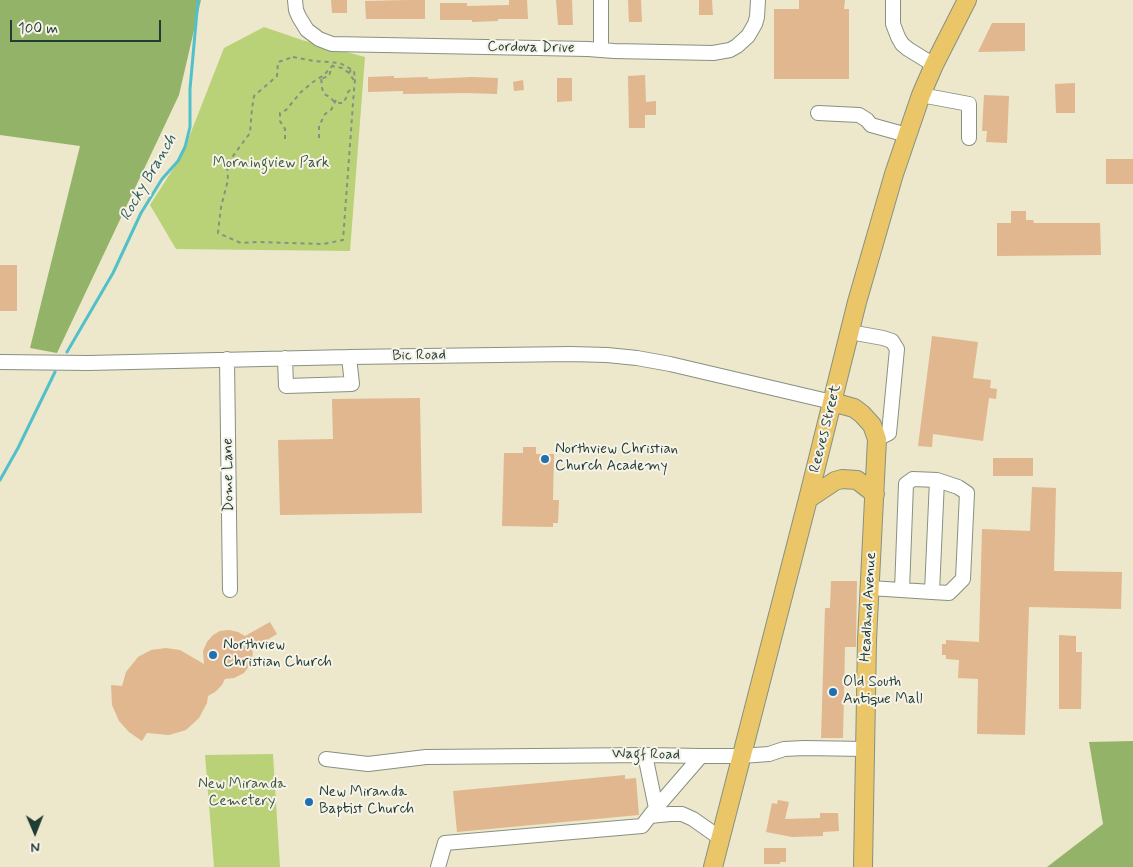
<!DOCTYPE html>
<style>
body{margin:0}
#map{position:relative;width:1133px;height:867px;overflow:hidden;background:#ede7cc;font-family:Mynerve,sans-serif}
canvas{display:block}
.north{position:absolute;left:10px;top:807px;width:50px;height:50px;-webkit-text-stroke:4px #f7f3e8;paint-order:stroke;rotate:179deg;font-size:14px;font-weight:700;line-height:20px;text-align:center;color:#1f3d34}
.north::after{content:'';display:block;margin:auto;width:18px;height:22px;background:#1f3d34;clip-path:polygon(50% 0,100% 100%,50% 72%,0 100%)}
.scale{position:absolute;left:10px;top:20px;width:151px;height:22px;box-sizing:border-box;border:2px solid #1f3d34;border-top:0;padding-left:6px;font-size:15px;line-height:18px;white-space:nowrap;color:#1f3d34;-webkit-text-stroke:4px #f7f3e8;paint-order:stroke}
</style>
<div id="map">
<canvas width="1133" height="867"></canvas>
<div class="north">N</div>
<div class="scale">100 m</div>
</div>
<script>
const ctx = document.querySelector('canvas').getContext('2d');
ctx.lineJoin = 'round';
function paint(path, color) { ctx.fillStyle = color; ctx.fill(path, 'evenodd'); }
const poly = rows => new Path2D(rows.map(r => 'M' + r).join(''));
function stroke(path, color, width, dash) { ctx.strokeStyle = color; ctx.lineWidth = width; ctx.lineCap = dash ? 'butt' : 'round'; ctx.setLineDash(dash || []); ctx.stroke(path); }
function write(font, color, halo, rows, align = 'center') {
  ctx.font = font + ' Mynerve,sans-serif'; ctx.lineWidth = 4; ctx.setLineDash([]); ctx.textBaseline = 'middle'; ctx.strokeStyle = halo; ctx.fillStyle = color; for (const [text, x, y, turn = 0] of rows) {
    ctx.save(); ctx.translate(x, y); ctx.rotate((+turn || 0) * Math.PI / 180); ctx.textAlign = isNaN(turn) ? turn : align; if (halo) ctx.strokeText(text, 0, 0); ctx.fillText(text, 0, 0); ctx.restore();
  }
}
paint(poly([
 [264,27,302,40,365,57,350,251,176,249,150,205,182,155,224,48],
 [273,754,280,867,214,867,205,755]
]), '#bad277');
paint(poly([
 [0,0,201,0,179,95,57,353,30,348,80,146,0,135],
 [1133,741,1133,867,1047,867,1103,824,1089,742]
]), '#93b468');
stroke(poly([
 [67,352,113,273,141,213,162,179,178,161,185,147,190,127,190,89,198,0],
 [0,480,18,448,55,372]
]), '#52c0ca', 3);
paint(poly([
 [331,0,347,0,347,13,332,13],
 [408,0,425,0,425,19,366,19,365,1],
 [509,0,527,0,528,19,498,19,498,21,472,22,472,20,440,20,440,3,467,3,467,6,509,5],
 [556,0,572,0,573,25,558,25],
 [628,0,641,0,642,22,629,22],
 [699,0,712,0,713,15,699,15],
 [799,0,845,0,844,9,849,9,849,79,774,79,774,9,799,9],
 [992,23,1025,23,1025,51,978,52],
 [645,75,646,102,656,101,656,115,645,115,645,128,629,128,628,76],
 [394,76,394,78,428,77,428,79,472,77,498,78,497,94,466,93,403,94,403,91,368,92,368,77],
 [557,78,572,78,572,101,557,102],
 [523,80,524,90,514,91,513,82],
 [1075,83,1075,113,1056,113,1055,84],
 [984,95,1009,96,1007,143,986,142,987,131,982,131],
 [1106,159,1133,159,1133,184,1106,184],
 [1011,211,1026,211,1026,220,1033,220,1034,223,1100,223,1101,255,997,256,997,223,1011,223],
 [0,265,17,265,17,311,0,311],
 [932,336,978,342,973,378,991,380,990,388,997,389,996,399,989,398,983,441,933,434,932,447,918,446],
 [420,398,422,513,280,515,278,440,333,439,332,399],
 [523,447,536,447,536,454,554,454,553,500,559,500,558,523,553,523,553,527,502,526,504,453,523,453],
 [993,458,1033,458,1033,476,993,476],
 [1032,487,1056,488,1054,571,1122,572,1121,609,1029,607,1025,735,977,734,978,679,958,678,959,660,946,659,946,655,942,655,942,644,946,644,946,640,979,642,982,529,1030,531],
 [831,581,857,581,856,647,845,647,843,738,821,738,825,608,830,608],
 [270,622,277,634,252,649,253,654,250,665,244,673,234,678,225,679,222,685,215,692,208,696,207,703,199,718,186,730,169,735,147,733,142,741,129,732,119,721,112,705,111,685,122,686,126,672,138,657,151,650,166,648,180,650,204,664,203,651,207,642,213,635,220,631,229,630,238,632,245,636],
 [1059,635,1076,636,1076,652,1082,652,1081,709,1059,709],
 [625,775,625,779,636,778,639,815,457,832,453,791],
 [778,800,789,802,785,819,820,818,820,813,838,813,839,831,823,832,823,836,792,837,766,832,772,803,777,804],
 [764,848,786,848,786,862,780,862,780,864,764,864]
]), '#e0b78e');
const minor = poly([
 [295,0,296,10,299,17,307,30,319,39,332,44,588,49,614,51,713,53,730,50,737,46,748,36,755,24,757,17,758,0],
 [893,0,893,24,898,37,902,44,908,49,934,65],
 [601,50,601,0],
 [921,95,969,104,969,138],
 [818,113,859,115,867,120,871,125,907,135],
 [850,332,883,338,892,341,897,349,889,433,877,439],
 [285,358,286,386,352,384,349,357],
 [227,359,230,590],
 [0,362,88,363,349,357,571,354,607,355,637,358,670,364,832,402],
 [870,588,932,592,949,593,963,579,967,493,958,487,937,480,932,592],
 [902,590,906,484,913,479,937,480],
 [645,755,656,808],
 [326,759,368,764,426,757,645,755,701,756,741,756,769,754,784,749,804,748,865,749],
 [650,816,670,814,682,814,693,819,720,838],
 [438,867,445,843,642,826,656,808,701,756]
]);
const major = poly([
 [832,402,854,408,862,414,872,425,877,439,867,640,863,867],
 [808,499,835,481,842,479,857,480,875,494],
 [713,867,808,499,857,302,894,174,921,95,934,65,967,0]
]);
stroke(minor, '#869280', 16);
stroke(major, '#869280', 20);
stroke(poly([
 [293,57,314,61,340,63,354,71,355,80,354,90,343,240,323,244,257,242,241,243,218,233,221,207,228,180,227,164,250,133,252,109,254,96,277,76,278,62,293,57],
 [351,70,349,73,355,82],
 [349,73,342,68,332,66,329,76,323,78,321,77,322,88,324,94,328,96,335,102,340,103,343,103,346,98,348,92,353,87],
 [319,138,319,126,325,114,331,110,336,100],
 [285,139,285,129,280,121,280,113,286,110,301,92,313,82,324,75,335,63]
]), '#869280', 2, [4, 4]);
stroke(minor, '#fff', 14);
stroke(major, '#ebc669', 18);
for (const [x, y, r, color] of [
 [545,459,5,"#1f6fb2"],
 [213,655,5,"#1f6fb2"],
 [833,692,5,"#1f6fb2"],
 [309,802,5,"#1f6fb2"]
]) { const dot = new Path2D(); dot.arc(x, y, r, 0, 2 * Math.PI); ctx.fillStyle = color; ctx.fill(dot); stroke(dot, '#f7f3e8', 2); }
write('15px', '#1f3d34', '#f7f3e8', [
 ["Cordova Drive",531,48,1],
 ["Bic Road",419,356,-1],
 ["Reeves Street",826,429,-76],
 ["Dome Lane",229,475,-91],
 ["Headland Avenue",869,607,-87],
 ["Wagf Road",646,755,1]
]);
write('15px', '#3e5b41', '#f7f3e8', [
 ["Morningview Park",271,164],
 ["New Miranda",242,785],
 ["Cemetery",242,802]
]);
write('15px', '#1f3d34', '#f7f3e8', [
 ["Northview Christian",555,450],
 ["Church Academy",555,467],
 ["Northview",223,646],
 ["Christian Church",223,663],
 ["Old South",843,683],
 ["Antique Mall",843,700],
 ["New Miranda",319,793],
 ["Baptist Church",319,810]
], 'left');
write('italic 16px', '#2c5e5a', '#f7f3e8', [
 ["Rocky Branch",149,178,-60]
]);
</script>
